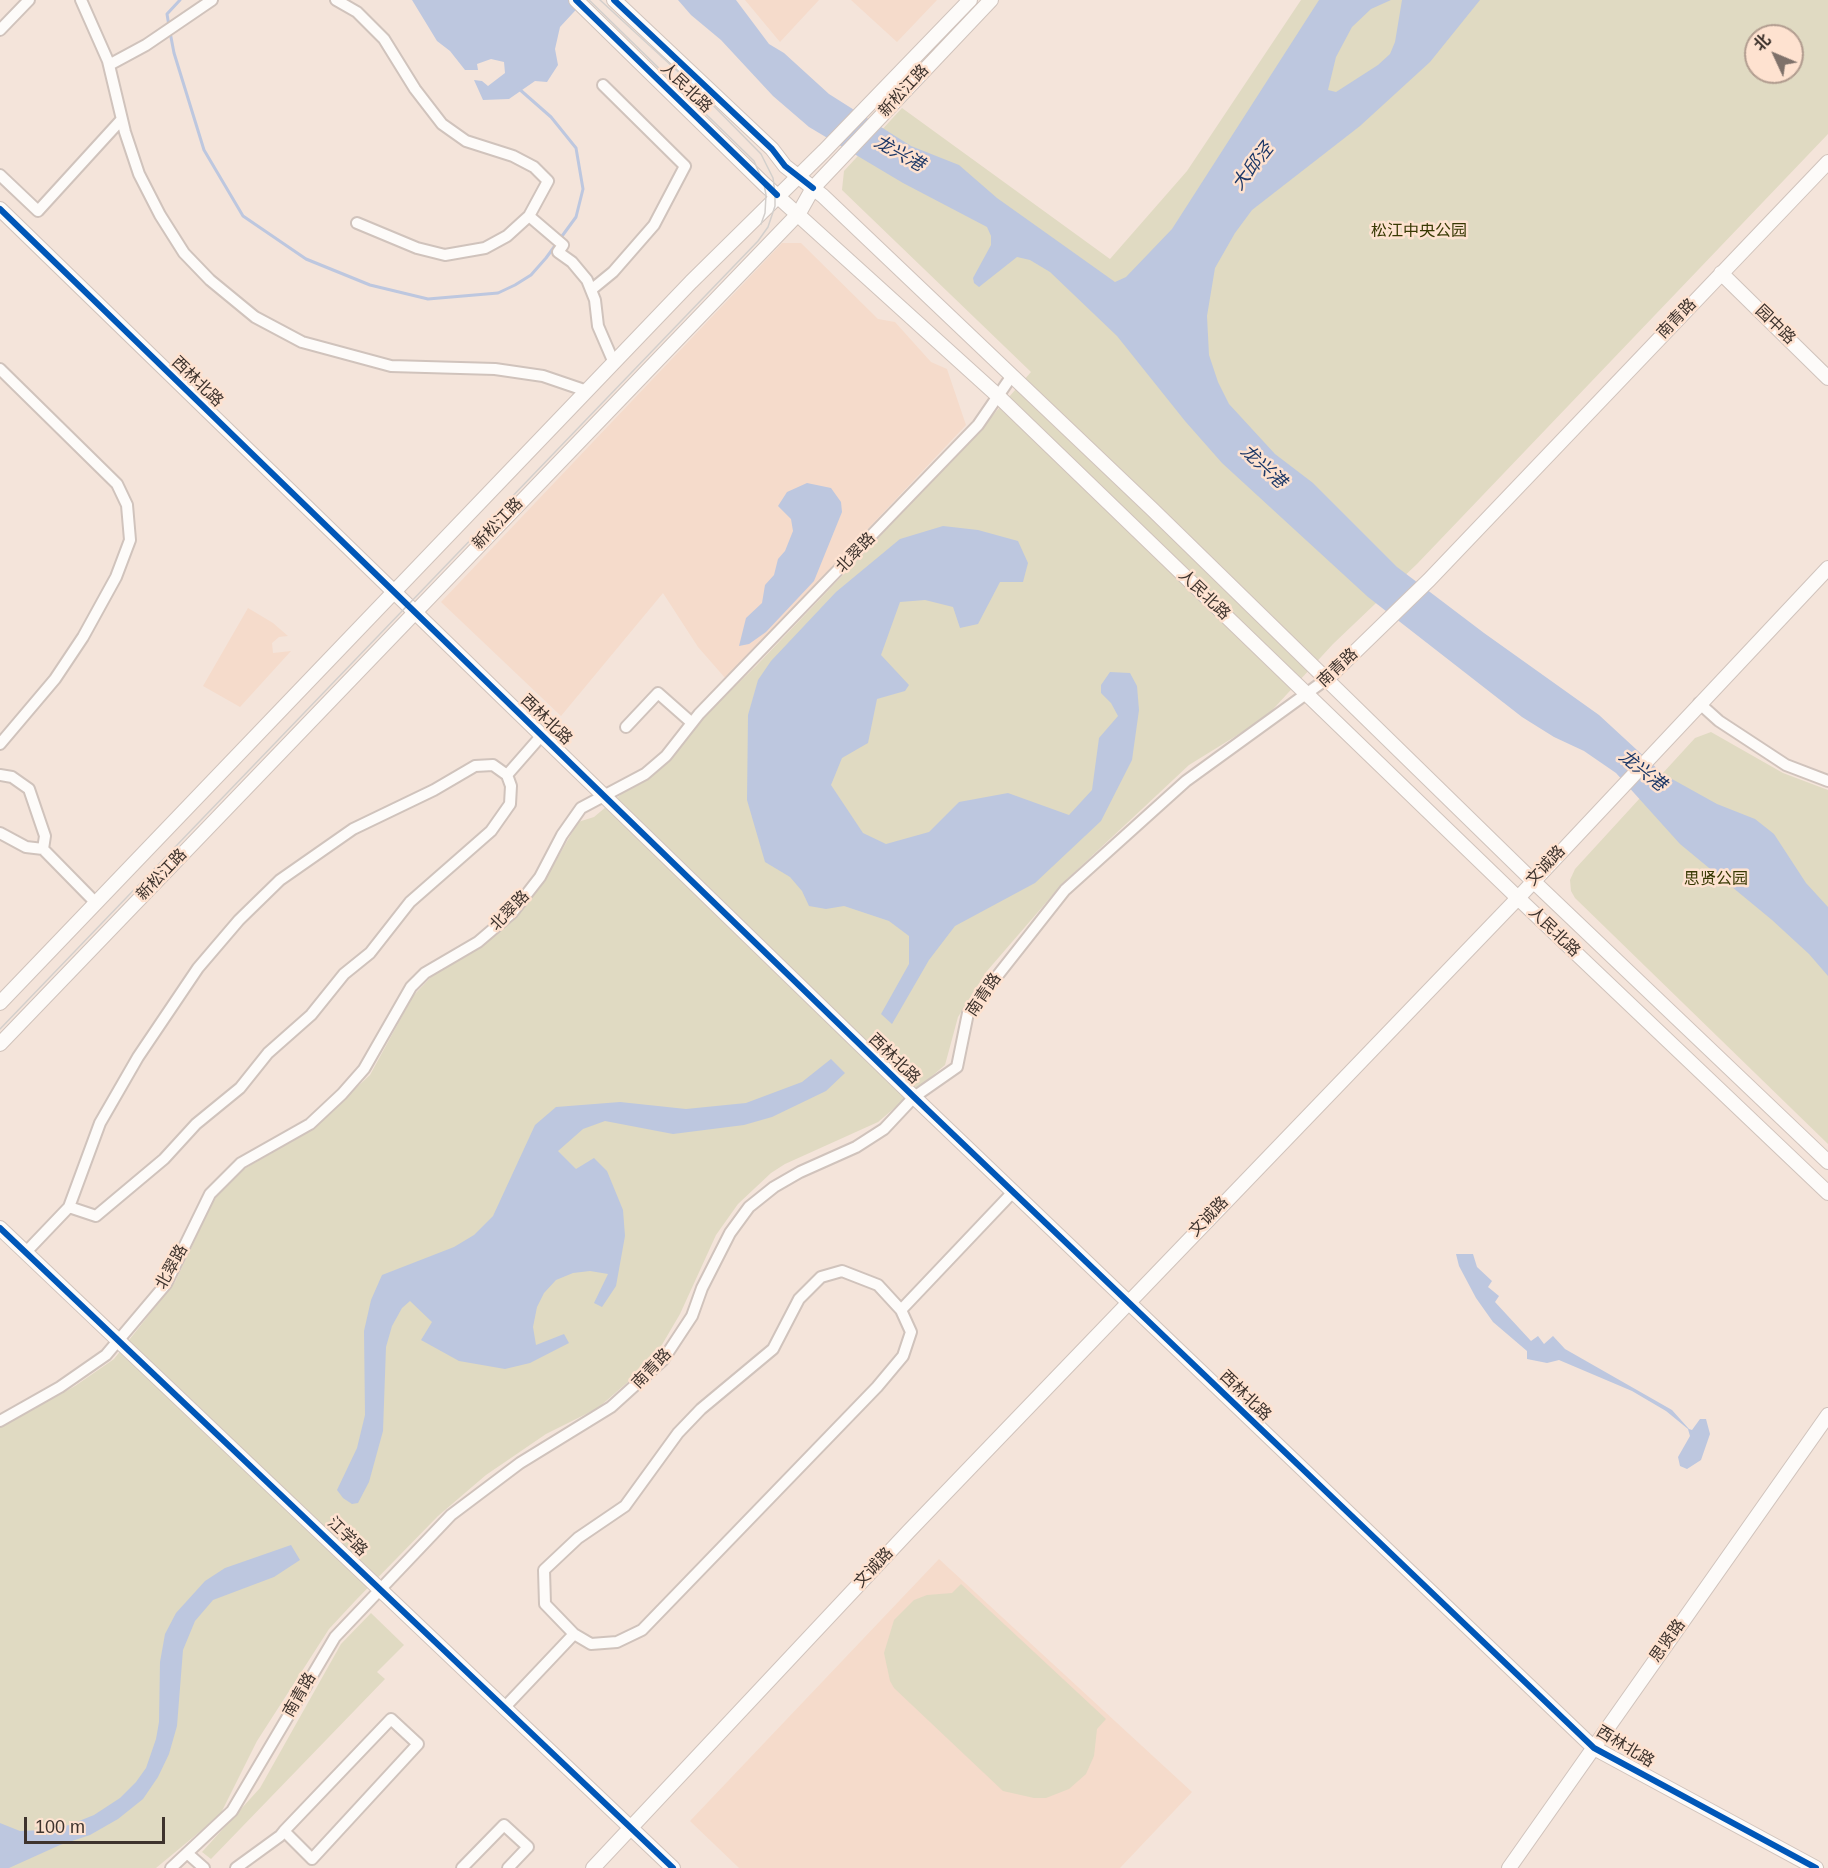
<!DOCTYPE html>
<meta charset="utf-8">
<style>
body{margin:0}
#map{position:relative;width:1828px;height:1868px;overflow:hidden;background:#f4e4da;font-family:Helvetica,"Noto Sans SC",sans-serif}
canvas{display:block}
.north{position:absolute;left:1744px;top:24px;width:60px;height:60px;box-sizing:border-box;background:#fee2d0;border:2px solid #b19c8f;border-radius:50%;rotate:314deg;font-size:16px;font-weight:700;line-height:24px;text-align:center;color:#3e332d}
.north::after{content:'';display:block;margin:auto;width:21px;height:27px;background:#7e716a;clip-path:polygon(50% 0,100% 100%,50% 72%,0 100%)}
.scale{position:absolute;left:24px;top:1817px;width:141px;height:27px;box-sizing:border-box;border:3px solid #3e332d;border-top:0;padding-left:8px;font-size:18px;line-height:21px;white-space:nowrap;color:#3e332d;-webkit-text-stroke:4px #fee2d0;paint-order:stroke}
</style>
<div id="map">
<canvas width="1828" height="1868"></canvas>
<div class="north">北</div>
<div class="scale">100 m</div>
</div>
<script>
const ctx = document.querySelector('canvas').getContext('2d');
ctx.lineJoin = 'round';
function paint(path, color) { ctx.fillStyle = color; ctx.fill(path, 'evenodd'); }
const poly = rows => new Path2D(rows.map(r => 'M' + r).join(''));
function stroke(path, color, width, dash) { ctx.strokeStyle = color; ctx.lineWidth = width; ctx.lineCap = dash ? 'butt' : 'round'; ctx.setLineDash(dash || []); ctx.stroke(path); }
function write(font, color, halo, rows, align = 'center') {
  ctx.font = font + ' Helvetica,"Noto Sans SC",sans-serif'; ctx.lineWidth = 5; ctx.setLineDash([]); ctx.textBaseline = 'middle'; ctx.strokeStyle = halo; ctx.fillStyle = color; for (const [text, x, y, turn = 0] of rows) {
    ctx.save(); ctx.translate(x, y); ctx.rotate((+turn || 0) * Math.PI / 180); ctx.textAlign = isNaN(turn) ? turn : align; if (halo) ctx.strokeText(text, 0, 0); ctx.fillText(text, 0, 0); ctx.restore();
  }
}
paint(poly([
 [745,0,819,0,780,42],
 [851,0,937,0,897,42],
 [782,243,801,243,878,319,895,322,931,362,947,369,966,425,726,679,698,647,663,593,561,716,441,602],
 [248,608,273,623,288,636,279,637,272,643,273,653,291,651,240,707,203,686],
 [939,1559,1192,1792,1120,1868,739,1868,690,1821]
]), '#f5dbcb');
paint(poly([
 [1301,0,1828,0,1828,134,1417,564,1333,644,1265,718,1189,765,1063,883,987,971,958,1017,945,1065,878,1122,785,1164,771,1173,738,1204,716,1235,680,1314,653,1360,598,1408,546,1434,486,1475,438,1516,356,1600,329,1629,257,1741,220,1815,156,1868,0,1868,0,1427,75,1386,114,1359,175,1282,215,1197,241,1171,312,1129,370,1075,413,996,432,976,480,947,513,921,542,885,578,822,594,817,631,786,663,766,704,716,756,666,842,576,970,441,1031,372,842,190,844,171,902,108,1110,259,1187,171],
 [1756,36,1792,36,1792,72,1756,72],
 [1711,732,1783,773,1828,790,1828,1144,1575,898,1571,891,1570,880,1575,869,1695,738],
 [961,1584,1106,1719,1097,1729,1094,1756,1086,1774,1069,1789,1046,1798,1034,1798,1003,1791,894,1688,890,1681,884,1653,894,1620,914,1600,927,1595,952,1593],
 [371,1613,404,1645,377,1672,385,1679,211,1859,202,1852,260,1788,341,1644]
]), '#e0dac2');
paint(poly([
 [412,0,585,0,560,27,555,49,558,65,547,82,535,81,509,99,483,100,474,80,482,81,488,86,505,73,504,62,491,59,477,64,478,70,465,70,450,51,437,41],
 [678,0,736,0,769,44,784,53,829,94,911,146,959,165,997,198,1115,282,1126,277,1172,229,1319,0,1391,0,1371,9,1352,27,1336,57,1328,90,1336,92,1378,65,1390,54,1395,42,1402,0,1480,0,1430,62,1360,126,1252,210,1235,233,1215,268,1207,316,1209,355,1218,382,1229,404,1275,454,1313,483,1397,567,1484,633,1599,715,1663,774,1717,804,1755,819,1774,834,1806,883,1828,907,1828,976,1809,954,1772,920,1680,844,1616,773,1584,751,1554,737,1522,717,1368,597,1222,463,1185,421,1117,336,1050,272,1030,260,1017,257,979,287,974,283,973,278,991,245,991,236,987,227,903,183,809,127,773,96,721,40,691,15],
 [807,483,831,488,841,502,842,512,814,581,766,632,749,644,739,646,746,618,762,603,765,585,774,575,778,559,785,551,793,531,791,519,778,506,787,492],
 [943,526,978,530,1018,541,1028,563,1023,582,1000,582,978,624,960,628,953,607,925,600,900,602,881,655,909,685,905,691,877,699,868,743,842,758,831,785,863,833,886,844,929,832,959,802,1008,793,1069,815,1092,790,1099,738,1118,716,1111,703,1101,693,1101,685,1110,672,1130,673,1137,686,1139,710,1132,760,1101,821,1035,883,955,926,929,960,892,1024,881,1014,909,964,909,936,889,921,844,906,826,909,809,906,802,891,790,877,765,862,747,800,748,715,758,680,771,661,836,592,900,539],
 [831,1059,845,1073,826,1091,772,1117,744,1125,673,1134,605,1121,583,1129,558,1151,576,1169,594,1158,607,1171,623,1210,625,1236,616,1286,602,1307,594,1303,608,1274,590,1271,573,1273,556,1280,544,1293,537,1307,533,1327,536,1345,564,1334,569,1343,530,1363,505,1369,459,1361,421,1340,432,1322,410,1301,402,1308,392,1326,386,1347,383,1431,369,1482,358,1503,352,1504,343,1498,337,1490,357,1448,365,1415,364,1331,371,1300,382,1275,454,1247,474,1235,493,1216,535,1125,556,1107,620,1102,686,1109,746,1103,802,1082],
 [1456,1254,1473,1254,1477,1267,1492,1281,1488,1287,1499,1296,1495,1302,1531,1341,1538,1336,1544,1344,1553,1336,1565,1349,1672,1410,1689,1429,1692,1430,1700,1419,1706,1419,1710,1434,1701,1460,1687,1469,1680,1466,1678,1457,1690,1436,1688,1429,1666,1411,1632,1391,1559,1360,1547,1363,1527,1359,1527,1351,1493,1322,1476,1298,1459,1266],
 [291,1545,300,1560,274,1577,213,1600,195,1621,183,1650,177,1726,169,1754,158,1777,143,1799,118,1819,90,1835,60,1845,9,1868,0,1868,0,1823,20,1831,46,1830,69,1825,94,1815,120,1798,136,1782,146,1768,156,1739,159,1722,160,1662,165,1634,176,1613,205,1581,225,1568]
]), '#bdc7df');
stroke(poly([
 [169,26,167,14,180,0],
 [170,32,174,53,204,150,243,216,306,259,370,285,428,299,498,293,515,285,531,275,546,258,576,217,583,189,576,148,551,117,518,88]
]), '#bdc7df', 3);
const street = poly([
 [81,0,108,61,125,132,139,174,160,215,184,253,210,280,255,317,302,342,391,366,495,369,543,376,587,391],
 [336,0,357,12,384,39,415,89,442,124,466,141,513,156,534,167,548,181,529,216,563,245,558,252,572,262,587,280,595,300,598,326,614,363],
 [0,30,29,0],
 [109,65,146,45,212,0],
 [0,175,38,211,122,119],
 [357,223,417,248,445,255,485,248,507,236,529,216],
 [591,290,613,272,654,225,685,166,603,85],
 [0,369,117,484,127,505,130,540,116,577,83,637,55,679,0,744],
 [1699,703,1719,721,1786,765,1828,781],
 [626,727,658,693,692,723],
 [0,775,12,777,29,789,45,836,43,849,96,903],
 [0,833,26,847,43,849],
 [69,1207,96,1216,164,1159,196,1124,240,1088,268,1053,311,1015,344,974,370,953,410,902,491,831,510,804,511,786,507,775],
 [26,1252,69,1207,100,1123,138,1057,198,968,239,920,280,880,353,829,434,790,475,766,493,765,507,775,542,735],
 [901,1310,1013,1192],
 [0,1421,60,1387,106,1355,166,1284,210,1194,241,1163,310,1124,342,1094,364,1069,411,987,425,973,478,942,512,913,540,877,562,835,581,808,645,774,666,756,699,714,978,425,1011,377],
 [504,1708,574,1634,545,1604,544,1570,578,1538,625,1506,678,1433,701,1409,773,1349,799,1299,821,1277,842,1271,878,1285,901,1310,911,1332,903,1356,877,1387,642,1630,617,1642,591,1644,574,1634],
 [187,1853,204,1868],
 [171,1868,232,1811,335,1637,451,1515,520,1463,611,1407,663,1360,692,1316,702,1288,730,1233,749,1207,774,1187,800,1172,856,1147,884,1129,914,1097,957,1067,968,1013,1065,890,1186,781,1328,678],
 [236,1868,280,1836,284,1831,391,1719,418,1744,312,1859,284,1831],
 [462,1868,504,1825,528,1847,508,1868]
]);
const secondary = poly([
 [576,0,764,184,997,395,1518,898,1828,1193],
 [614,0,772,149,785,166,823,196,1153,510,1532,880,1828,1162],
 [0,209,914,1097,1594,1748,1816,1868],
 [1721,273,1828,378],
 [1328,678,1429,580,1828,162],
 [0,1003,691,282,824,151,970,0],
 [0,1044,799,213,813,188,991,0],
 [0,1228,673,1868],
 [593,1868,910,1530,1518,898,1828,568],
 [1509,1868,1828,1415]
]);
stroke(street, '#d0c3bc', 14);
stroke(secondary, '#d0c3bc', 16);
stroke(street, '#fdfbf9', 10);
stroke(secondary, '#fdfbf9', 14);
stroke(poly([
 [589,0,754,161,764,184,766,195,765,213,761,224],
 [0,1029,758,241,768,227,775,206,775,193,773,178,761,154,699,91,600,0]
]), '#d3cfcc', 1.5);
stroke(poly([
 [576,0,777,195],
 [614,0,772,149,785,166,813,188],
 [0,209,914,1097,1594,1748,1816,1868],
 [0,1228,673,1868]
]), '#0057b8', 6);
write('16px', '#3e332d', '#fee2d0', [
 ["人民北路",686,88,44],
 ["新松江路",904,91,-47],
 ["南青路",1677,319,-46],
 ["园中路",1775,325,44],
 ["西林北路",197,382,44],
 ["新松江路",498,524,-46],
 ["北翠路",856,553,-46],
 ["人民北路",1204,595,44],
 ["南青路",1338,668,-43],
 ["西林北路",546,720,44],
 ["文诚路",1546,866,-47],
 ["新松江路",162,875,-46],
 ["北翠路",510,911,-46],
 ["人民北路",1554,932,44],
 ["南青路",984,995,-56],
 ["西林北路",894,1059,44],
 ["文诚路",1209,1217,-46],
 ["北翠路",172,1267,-61],
 ["南青路",652,1369,-46],
 ["西林北路",1245,1396,44],
 ["江学路",347,1537,44],
 ["文诚路",874,1568,-47],
 ["思贤路",1668,1641,-55],
 ["南青路",300,1695,-60],
 ["西林北路",1625,1747,31]
]);
write('16px', '#383903', '#fee2d0', [
 ["松江中央公园",1419,232],
 ["思贤公园",1716,880]
]);
write('italic 18px', '#1d3867', '#fee2d0', [
 ["龙兴港",899,154,29],
 ["大邱泾",1253,167,-52],
 ["龙兴港",1263,467,43],
 ["龙兴港",1642,771,38]
]);
</script>
